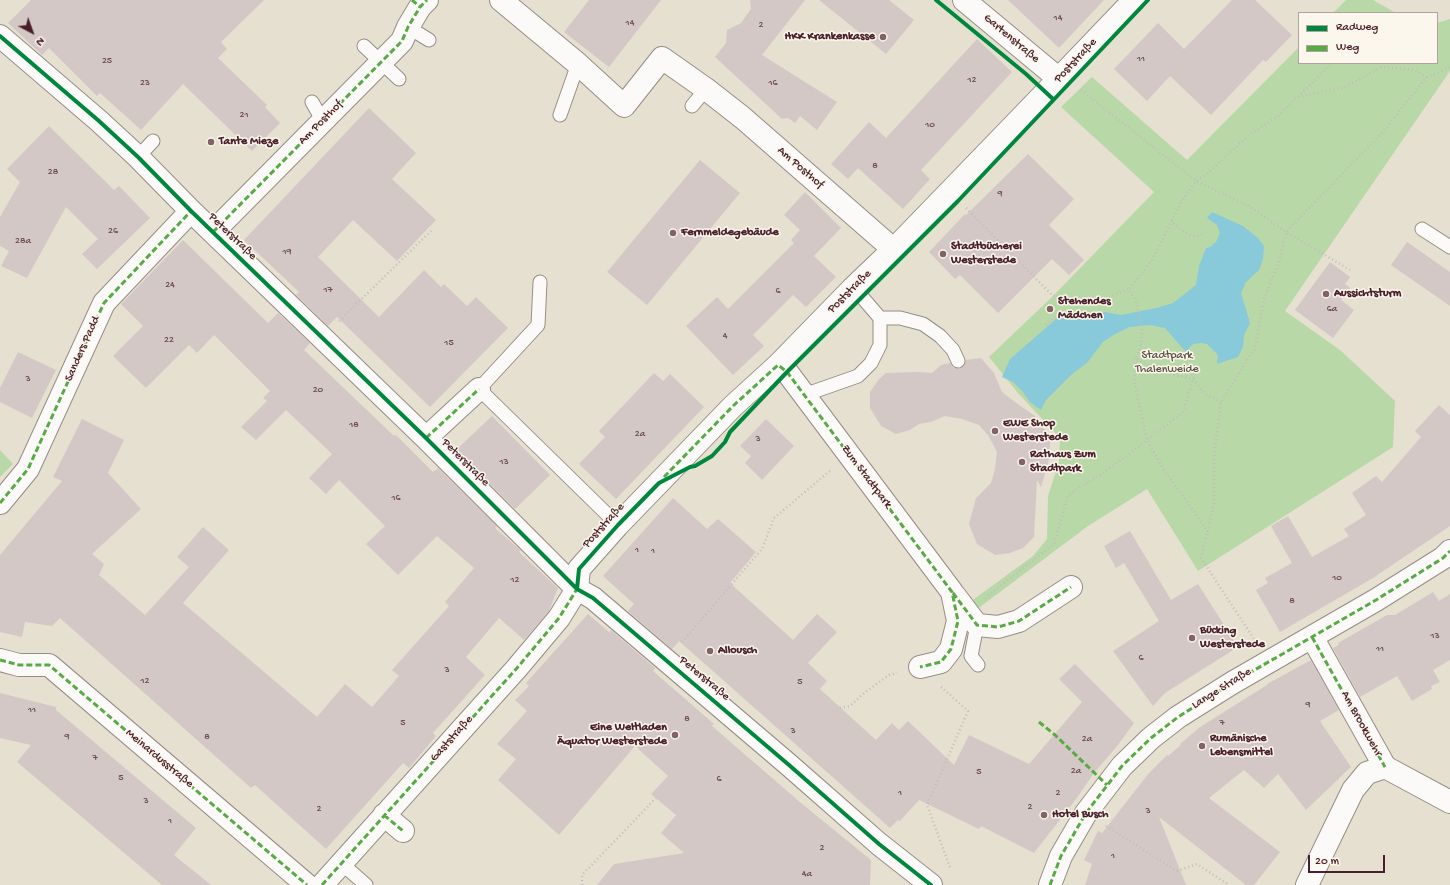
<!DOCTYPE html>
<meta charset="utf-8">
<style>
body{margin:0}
#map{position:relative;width:1450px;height:885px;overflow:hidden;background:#e6e0d0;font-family:"Gochi Hand",sans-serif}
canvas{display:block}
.legend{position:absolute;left:1298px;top:12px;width:140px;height:52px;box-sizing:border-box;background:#fbf7ec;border:1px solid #b4a19f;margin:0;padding:5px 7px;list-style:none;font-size:12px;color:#4a1f2b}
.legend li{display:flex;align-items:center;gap:8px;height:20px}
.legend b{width:20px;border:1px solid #b4a19f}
.north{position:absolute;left:12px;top:12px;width:40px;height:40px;-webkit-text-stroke:3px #fbf7ec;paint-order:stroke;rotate:139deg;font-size:11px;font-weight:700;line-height:16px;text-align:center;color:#4a1f2b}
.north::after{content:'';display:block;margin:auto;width:14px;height:18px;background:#4a1f2b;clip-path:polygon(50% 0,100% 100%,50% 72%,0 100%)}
.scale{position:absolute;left:1308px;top:855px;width:77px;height:18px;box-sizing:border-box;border:2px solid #4a1f2b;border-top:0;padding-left:5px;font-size:12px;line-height:14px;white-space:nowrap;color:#4a1f2b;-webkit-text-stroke:3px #fbf7ec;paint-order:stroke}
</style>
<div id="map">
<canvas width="1450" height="885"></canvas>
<ul class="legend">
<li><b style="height:5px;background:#00873e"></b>Radweg</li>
<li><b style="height:5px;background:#57aa44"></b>Weg</li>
</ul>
<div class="north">N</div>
<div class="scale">20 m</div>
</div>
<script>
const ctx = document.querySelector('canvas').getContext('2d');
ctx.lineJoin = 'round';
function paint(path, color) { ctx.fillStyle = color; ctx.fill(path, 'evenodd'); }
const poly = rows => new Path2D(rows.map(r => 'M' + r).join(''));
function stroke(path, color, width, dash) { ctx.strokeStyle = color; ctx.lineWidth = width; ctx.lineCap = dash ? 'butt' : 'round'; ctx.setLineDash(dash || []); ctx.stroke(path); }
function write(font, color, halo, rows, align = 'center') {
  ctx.font = font + ' "Gochi Hand",sans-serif'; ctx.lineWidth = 3; ctx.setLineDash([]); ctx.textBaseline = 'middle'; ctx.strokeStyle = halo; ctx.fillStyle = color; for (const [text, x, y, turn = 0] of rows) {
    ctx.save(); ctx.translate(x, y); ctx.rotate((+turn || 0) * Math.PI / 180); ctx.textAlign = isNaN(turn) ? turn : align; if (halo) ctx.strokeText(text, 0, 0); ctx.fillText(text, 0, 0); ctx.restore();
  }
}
paint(poly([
 [1346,0,1373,0,1396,13,1333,13],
 [1450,19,1450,71,1285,311,1340,350,1395,401,1393,447,1198,571,1147,489,1088,526,976,610,970,602,1033,556,1047,539,1048,496,1059,462,1060,438,1018,393,989,357,1053,296,1154,192,1061,107,1092,77,1187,160,1299,47,1299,63,1437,63,1437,23],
 [0,450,13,464,0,477]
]), '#b9d8a7');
paint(poly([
 [1212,212,1243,226,1258,238,1264,246,1263,259,1259,270,1246,282,1241,293,1250,323,1244,335,1243,347,1238,357,1217,364,1218,355,1207,344,1201,343,1193,344,1186,352,1165,328,1150,325,1130,327,1115,334,1103,342,1087,363,1072,374,1046,400,1041,410,1030,402,1022,391,1013,382,1002,377,1010,359,1063,313,1090,315,1105,312,1121,315,1156,308,1173,303,1186,293,1196,285,1199,266,1206,248,1210,247,1216,242,1220,233,1217,225,1207,218]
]), '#88cad9');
paint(poly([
 [31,0,264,0,221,42,227,49,218,58,267,105,265,107,280,123,252,151,183,84,141,130,100,93,97,96,49,48,42,55,8,23],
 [589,0,661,0,609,67,564,32],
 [750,0,805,0,762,55,837,102,817,130,800,116,795,123,788,118,782,119,715,57,726,43,727,30,741,23,751,9],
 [819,0,889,0,914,20,886,54],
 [1008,0,1104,0,1059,48],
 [1232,0,1255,0,1292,35,1266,62,1263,60,1211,115,1170,76,1147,101,1114,69,1158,23,1184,49],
 [977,39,1012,72,921,170,930,179,903,209,858,168,848,179,831,164,869,122,886,138],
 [369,108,416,153,392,179,436,220,397,261,353,220,318,257,379,317,424,270,441,287,444,284,467,306,476,297,508,328,430,407,337,317,328,326,296,295,299,292,244,240],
 [49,126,114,190,119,186,150,218,97,269,82,254,98,239,66,207,27,278,1,266,9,251,0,246,0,217,20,182,7,169],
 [1028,154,1074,199,1049,225,1084,260,1069,275,1052,259,998,313,960,275,955,279,929,252,965,214,966,215],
 [700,160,740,193,647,305,607,272],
 [805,192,841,228,814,256,836,277,806,307,793,295,753,335,764,346,733,375,686,326,717,297,728,309,794,243,791,240,800,230,784,215],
 [183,240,268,323,278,313,310,343,304,350,394,436,396,435,433,472,438,468,497,526,495,528,518,548,521,550,519,552,558,588,549,611,524,640,499,618,466,657,485,675,433,733,436,736,409,768,403,763,326,849,255,785,251,788,60,618,52,626,25,622,22,637,0,632,0,555,62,481,53,477,82,419,124,440,108,473,141,509,92,554,104,564,99,575,145,615,189,567,177,557,203,527,229,550,183,603,317,717,345,684,372,707,399,676,392,670,449,606,445,602,474,568,437,536,398,575,366,544,385,526,339,480,326,494,309,478,332,454,286,410,256,440,241,427,267,401,263,398,270,391,214,335,197,353,189,345,146,388,113,356,143,326,121,304],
 [1407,242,1450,272,1450,306,1391,265],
 [1330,262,1350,277,1345,284,1350,288,1341,300,1354,310,1333,338,1295,310],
 [18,352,56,370,32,418,0,402,0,388],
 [981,358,994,373,1002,392,1019,405,1035,416,1050,437,1050,456,1041,487,1037,480,1034,537,1023,548,1010,553,995,555,977,544,969,524,976,498,991,483,995,469,997,452,988,435,979,425,962,419,945,416,931,422,919,424,910,430,896,434,881,426,870,408,870,392,879,379,886,373,916,372,932,373,941,365,950,363,953,367,958,369,964,366,966,360],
 [654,373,663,381,670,374,704,407,616,499,579,464,605,437,599,431],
 [1439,405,1450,415,1450,526,1373,578,1280,632,1256,590,1268,583,1265,578,1292,563,1271,526,1288,516,1312,557,1349,536,1344,529,1366,515,1352,493,1376,476,1382,482,1421,437,1415,431],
 [492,416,550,475,515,509,456,450],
 [766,419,794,446,762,480,745,463,751,456,740,446],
 [673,498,707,529,718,519,756,552,730,583,793,640,817,614,837,632,808,663,827,681,820,689,876,740,892,723,899,730,908,721,954,765,969,735,1029,764,1082,702,1059,679,1075,664,1134,723,1118,745,1094,773,1076,799,1034,853,981,826,979,829,919,800,900,821,898,820,890,828,679,641,672,649,628,611,634,604,603,576],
 [1130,531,1171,600,1198,584,1238,647,1165,693,1153,706,1113,651,1159,621,1124,563,1116,568,1104,546],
 [1433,592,1439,601,1450,594,1450,660,1433,670,1440,682,1431,686,1432,689,1412,701,1397,676,1360,697,1333,648,1339,645,1338,643,1387,615,1395,615],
 [588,614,609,632,611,630,655,668,653,671,714,724,712,726,801,803,871,860,870,885,597,885,614,864,684,853,661,833,676,815,651,794,668,776,635,746,559,835,498,780,516,759,497,744,527,711,515,700,529,686,526,683],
 [1311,660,1339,710,1320,721,1351,767,1306,810,1278,774,1264,788,1244,770,1209,798,1280,852,1254,885,1246,885,1159,817,1186,885,1085,885,1092,864,1084,860,1098,831,1102,833,1149,773,1167,755,1168,756,1181,745,1180,744,1200,727,1267,685,1267,684],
 [0,693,56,707,56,710,196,828,174,855,211,885,162,885,17,762,31,745,0,738]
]), '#d4c8c7');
const lane = poly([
 [408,27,429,40],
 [364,46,399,79],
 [312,102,323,121],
 [692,106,706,89],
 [560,115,578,64],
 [138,157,153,141],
 [1422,229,1450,247],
 [540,282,538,325,479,389,618,525],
 [880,318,900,318,923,324,940,336,953,350,958,361],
 [804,395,858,376,871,363,880,345,880,318,862,297,852,289],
 [977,625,971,656,978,665],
 [341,863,366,885]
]);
const street = poly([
 [501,0,578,64,624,106,662,58,706,89,743,118,893,249],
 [964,0,1059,79],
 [0,36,99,121,138,157,191,211,426,438,577,589,593,598,789,765,879,844,931,885],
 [213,232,402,41,408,27,420,7,427,0],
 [778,365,787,372,952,592,958,621,951,649,941,662,920,667],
 [426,438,479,389],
 [0,503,28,469,104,303,191,211],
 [955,596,977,625,998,627,1019,621,1071,587],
 [1312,637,1385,767,1450,802],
 [0,660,19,665,49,665,307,885],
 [384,815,403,831],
 [322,885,517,668,559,618,577,589,579,569,618,525,733,406,778,365,852,289,899,244,1046,92,1134,0],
 [1050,885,1061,856,1086,813,1122,766,1151,738,1178,717,1232,683,1376,600,1443,558,1450,551],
 [1307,885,1353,790,1367,773,1385,767]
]);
stroke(lane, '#978d87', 15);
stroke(street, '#978d87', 24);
stroke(poly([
 [1081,90,1196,181,1249,206,1286,232,1350,270],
 [1298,97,1332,63],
 [966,208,1053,296,1081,299,1104,299,1129,289],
 [1171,220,1181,230,1195,237,1205,233],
 [339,321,433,229],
 [1046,325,1056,317],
 [1136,359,1134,381,1147,440,1164,470,1195,513,1208,532],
 [1221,402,1205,394,1193,379,1163,373,1136,359,1141,344,1142,330,1136,302,1129,289,1152,260,1183,199,1196,181,1207,174,1249,135,1278,116,1297,97,1345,87,1382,67,1415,70,1426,78],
 [985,598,1054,544,1068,495,1100,475,1132,452,1183,412,1193,379,1200,365],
 [682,642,762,549,774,518,831,470],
 [1256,642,1201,558,1214,505,1214,456,1221,402,1255,348,1264,299,1280,259,1286,232,1381,134,1426,78,1450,67],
 [941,687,968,711,927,805,951,870],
 [840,708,850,706,864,693,889,675,897,673],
 [1106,826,1177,871,1197,864,1229,885],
 [582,885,582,875,656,798]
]), '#c2bcbb', 2.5, [1, 3]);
stroke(lane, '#fbfaf8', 13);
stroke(street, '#fbfaf8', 22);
stroke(poly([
 [412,0,420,7],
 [213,232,402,41,408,27,420,7,427,0],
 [426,438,479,389],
 [664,477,733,406,778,365,787,372,952,592,958,621,951,649,941,662,920,667],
 [0,503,28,469,104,303,191,211],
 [953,593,977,625,998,627,1019,621,1071,587],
 [1312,637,1385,767],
 [0,660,19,665,49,665,307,885],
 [1039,722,1055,735,1107,785],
 [384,815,403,831],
 [322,885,517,668,559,618,577,589,578,585],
 [1050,885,1061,856,1086,813,1122,766,1151,738,1178,717,1232,683,1376,600,1443,558,1450,551]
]), '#57aa44', 3, [6, 3]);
stroke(poly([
 [936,0,1026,74,1053,99],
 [0,36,99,121,138,157,191,211,426,438,577,589,593,598,789,765,879,844,931,885],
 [577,589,579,569,618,525,659,483,690,467,695,466,712,456,725,442,730,432,787,372,958,201,1148,0]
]), '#00873e', 4);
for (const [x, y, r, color] of [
 [883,37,4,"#816365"],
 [211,142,4,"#816365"],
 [673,233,4,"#816365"],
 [943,254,4,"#816365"],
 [1326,294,4,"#816365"],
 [1050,309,4,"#816365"],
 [995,431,4,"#816365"],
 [1022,462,4,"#816365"],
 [1192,638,4,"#816365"],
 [710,651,4,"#816365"],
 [675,735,4,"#816365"],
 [1202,746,4,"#816365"],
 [1044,815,4,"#816365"]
]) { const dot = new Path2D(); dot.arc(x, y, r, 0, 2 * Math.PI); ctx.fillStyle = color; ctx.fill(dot); stroke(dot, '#fbf7ec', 1.5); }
write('10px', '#6c4952', null, [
 ["14",1058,18],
 ["14",630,23],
 ["2",761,25],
 ["11",1141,59],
 ["25",107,61],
 ["12",972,80],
 ["23",145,83],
 ["16",773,83],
 ["21",244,115],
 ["10",930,125],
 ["8",875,166],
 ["28",53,172],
 ["9",1000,194],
 ["26",113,231],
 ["28a",23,241],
 ["19",287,252],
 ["24",170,285],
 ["17",328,290],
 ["6",778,291],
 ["6a",1332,309],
 ["4",725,336],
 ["22",169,340],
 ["15",449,343],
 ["3",28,379],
 ["20",318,390],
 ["18",354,425],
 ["2a",640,434],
 ["3",758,439],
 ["13",504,462],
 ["16",396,498],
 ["1",637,550],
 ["1",653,551],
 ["10",1337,578],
 ["12",515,580],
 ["8",1292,601],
 ["13",1435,636],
 ["11",1380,649],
 ["6",1141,658],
 ["3",447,670],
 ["12",145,681],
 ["5",800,682],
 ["9",1308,705],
 ["11",32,710],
 ["8",687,719],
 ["5",403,723],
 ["7",1222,723],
 ["3",793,731],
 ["9",67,737],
 ["8",207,737],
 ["2a",1087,739],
 ["7",95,758],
 ["2a",1076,771],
 ["5",979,772],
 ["5",121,778],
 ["6",719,779],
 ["1",900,793],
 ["2",1058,793],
 ["3",146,801],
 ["2",1030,807],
 ["2",319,809],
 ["3",1148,811],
 ["1",170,821],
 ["2",822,848],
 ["1",1113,856],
 ["4a",807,874]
]);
write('bold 12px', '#4a1f2b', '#fbf7ec', [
 ["HKK Krankenkasse",875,37,"right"],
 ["Tante Mieze",219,142],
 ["Fernmeldegebäude",681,233],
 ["Stadtbücherei",951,247],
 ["Westerstede",951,261],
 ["Aussichtsturm",1334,294],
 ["Stehendes",1058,302],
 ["Mädchen",1058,316],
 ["EWE Shop",1003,424],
 ["Westerstede",1003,438],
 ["Rathaus Zum",1030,455],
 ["Stadtpark",1030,469],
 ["Bücking",1200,631],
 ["Westerstede",1200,645],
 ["Allousch",718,651],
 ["Eine Weltladen",667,728,"right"],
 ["Äquator Westerstede",667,742,"right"],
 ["Rumänische",1210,739],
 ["Lebensmittel",1210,753],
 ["Hotel Busch",1052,815]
], 'left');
write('12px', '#4a1f2b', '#fbf7ec', [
 ["Gartenstraße",1011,39,40],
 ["Poststraße",1076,61,-47],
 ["Am Posthof",321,123,-45],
 ["Am Posthof",800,168,41],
 ["Peterstraße",232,237,44],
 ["Poststraße",850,292,-45],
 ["Sanders Padd",83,349,-66],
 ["Peterstraße",465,463,45],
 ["Zum Stadtpark",866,477,53],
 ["Poststraße",604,526,-48],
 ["Peterstraße",704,679,40],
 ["Lange Straße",1222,689,-32],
 ["Am Brookwehr",1361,724,61],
 ["Gaststraße",452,739,-48],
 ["Meinardusstraße",159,759,40]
]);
write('12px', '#605446', '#fbf7ec', [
 ["Stadtpark",1167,356],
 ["Thalenweide",1167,370]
]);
</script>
